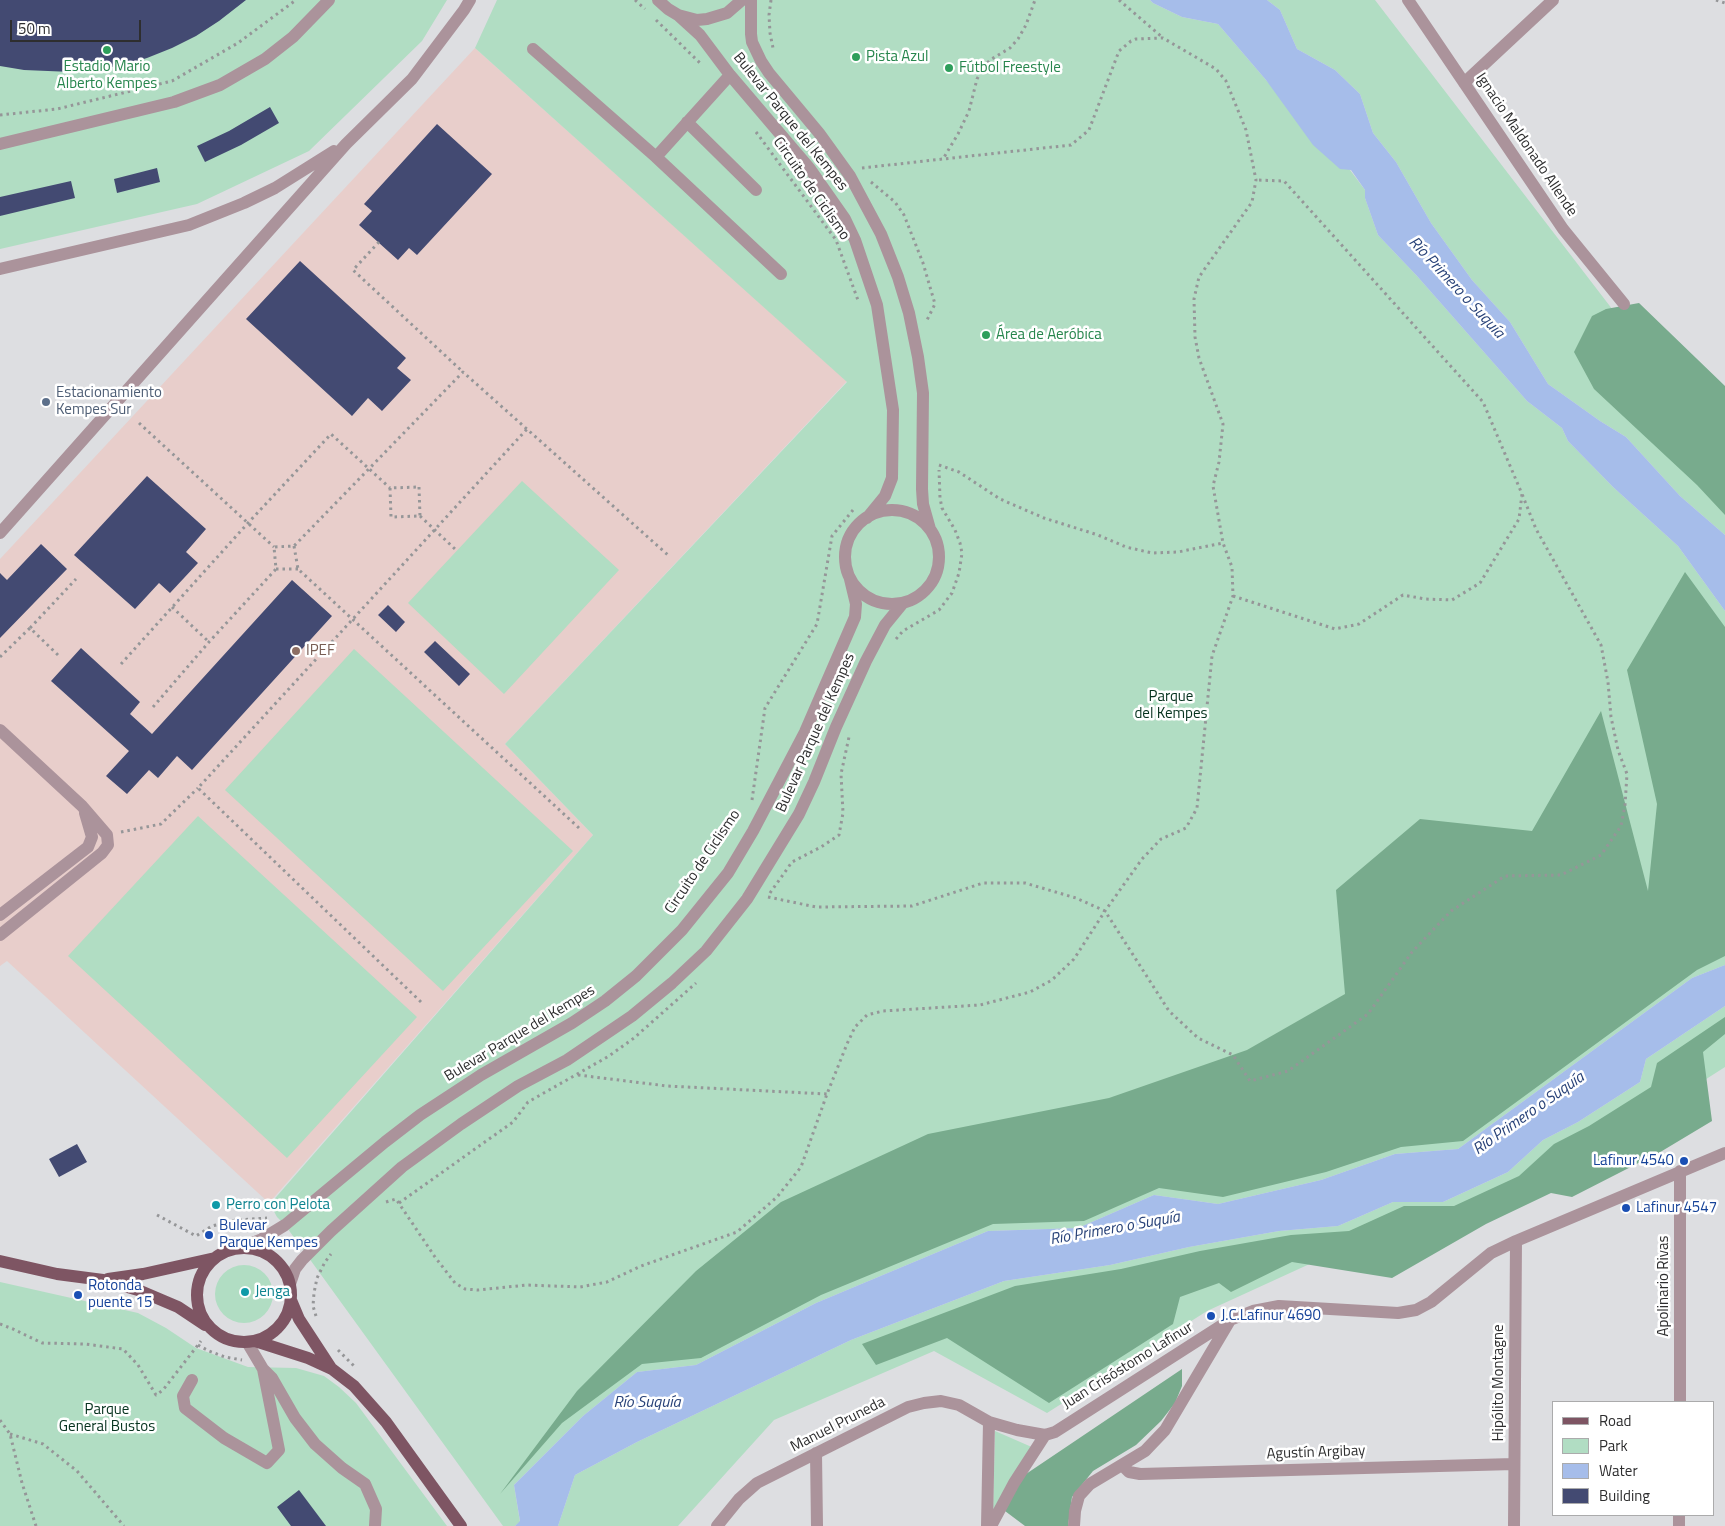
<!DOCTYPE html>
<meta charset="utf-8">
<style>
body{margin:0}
#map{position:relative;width:1725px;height:1526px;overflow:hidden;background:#dddee1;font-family:"Titillium Web",sans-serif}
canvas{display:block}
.legend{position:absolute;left:1552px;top:1401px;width:162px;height:115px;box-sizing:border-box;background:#fff;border:1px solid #ababac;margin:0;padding:6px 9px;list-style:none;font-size:15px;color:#2e2e2f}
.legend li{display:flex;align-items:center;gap:10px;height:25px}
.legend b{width:25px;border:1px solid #ababac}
.scale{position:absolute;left:10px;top:20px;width:131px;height:22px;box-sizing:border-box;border:2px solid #2e2e2f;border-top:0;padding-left:6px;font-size:15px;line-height:18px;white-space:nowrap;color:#2e2e2f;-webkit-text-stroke:4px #fff;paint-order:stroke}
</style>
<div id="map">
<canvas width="1725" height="1526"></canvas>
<ul class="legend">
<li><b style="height:6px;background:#7e5563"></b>Road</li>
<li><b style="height:14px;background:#b1ddc3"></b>Park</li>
<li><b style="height:14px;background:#a6bdea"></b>Water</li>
<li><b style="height:14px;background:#434a72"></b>Building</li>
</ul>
<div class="scale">50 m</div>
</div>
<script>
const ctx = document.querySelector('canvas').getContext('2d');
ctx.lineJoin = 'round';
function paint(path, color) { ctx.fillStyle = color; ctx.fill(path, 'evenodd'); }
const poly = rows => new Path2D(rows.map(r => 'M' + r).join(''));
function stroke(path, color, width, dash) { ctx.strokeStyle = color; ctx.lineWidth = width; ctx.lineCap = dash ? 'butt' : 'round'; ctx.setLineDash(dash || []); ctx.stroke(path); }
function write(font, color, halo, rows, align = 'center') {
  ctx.font = font + ' "Titillium Web",sans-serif'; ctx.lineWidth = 5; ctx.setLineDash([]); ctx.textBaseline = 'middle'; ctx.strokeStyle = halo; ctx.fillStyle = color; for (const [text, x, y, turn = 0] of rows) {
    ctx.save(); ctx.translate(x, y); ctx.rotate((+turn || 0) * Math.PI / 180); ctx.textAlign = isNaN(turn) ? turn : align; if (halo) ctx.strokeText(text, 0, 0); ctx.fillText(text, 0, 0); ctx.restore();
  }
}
paint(poly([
 [475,48,847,381,505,744,593,835,269,1203,7,961,0,966,0,559]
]), '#e8cecb');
paint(poly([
 [0,0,447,0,422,41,309,151,197,204,0,249],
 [497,0,1150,0,1153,3,1182,17,1218,24,1266,80,1350,170,1365,190,1365,198,1378,235,1417,276,1527,401,1562,428,1568,441,1613,487,1678,546,1725,611,1725,965,1692,978,1458,1149,1395,1154,1321,1180,1218,1204,1154,1195,1078,1228,988,1231,816,1303,696,1365,637,1372,583,1416,514,1485,520,1522,515,1526,503,1526,285,1225,277,1217,270,1204,593,835,505,744,847,382,475,48],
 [1267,0,1375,0,1718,447,1725,457,1725,535,1680,496,1626,437,1600,421,1548,384,1510,322,1472,280,1431,223,1396,162,1373,133,1360,94,1335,70,1297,49,1280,10],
 [522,481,619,570,504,694,408,603],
 [354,649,573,851,443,991,225,790],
 [198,816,417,1017,287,1158,68,956],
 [1725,1006,1725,1067,1536,1188,1338,1251,1207,1311,1047,1413,934,1351,774,1420,678,1526,558,1526,575,1475,637,1442,851,1340,1004,1281,1110,1265,1189,1247,1279,1231,1338,1226,1393,1202,1443,1202,1508,1172,1543,1140,1578,1122,1640,1082,1646,1059],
 '215 1294a29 29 0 1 1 58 0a29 29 0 1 1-58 0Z',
 [0,1282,138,1313,166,1328,196,1348,248,1367,296,1368,324,1376,339,1387,356,1403,447,1526,0,1526],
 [995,1431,1034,1448,993,1512]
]), '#b1ddc3');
paint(poly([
 [1639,303,1725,386,1725,515,1697,485,1594,389,1574,352,1592,316,1606,309],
 [1685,572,1725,627,1725,956,1697,970,1463,1141,1401,1147,1326,1172,1223,1197,1159,1188,1084,1221,993,1224,821,1295,701,1358,642,1364,562,1423,500,1494,577,1391,696,1271,781,1202,928,1134,1109,1098,1247,1050,1345,994,1336,890,1420,819,1532,831,1601,711,1648,891,1657,804,1627,670],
 [1725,1017,1725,1034,1703,1052,1712,1121,1662,1151,1572,1197,1551,1193,1486,1224,1392,1278,1292,1262,1231,1292,1219,1283,1180,1297,1173,1324,1049,1403,947,1338,876,1365,862,1344,1015,1286,1121,1269,1200,1251,1291,1235,1349,1231,1404,1206,1454,1206,1519,1176,1554,1144,1589,1126,1651,1087,1657,1063],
 [1182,1369,1182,1386,1175,1403,1161,1421,1136,1445,1093,1471,1072,1497,1068,1526,1025,1526,1001,1508,1026,1474]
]), '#78ab8d');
paint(poly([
 [1150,0,1267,0,1280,10,1297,49,1335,70,1360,94,1373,133,1396,162,1431,223,1472,280,1510,322,1548,384,1600,421,1626,437,1680,496,1725,535,1725,611,1678,546,1613,487,1568,441,1562,428,1527,401,1417,276,1378,235,1365,198,1365,190,1351,170,1340,169,1313,145,1266,80,1218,24,1182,17,1153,3],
 [1725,965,1725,1006,1646,1059,1640,1082,1578,1122,1543,1140,1508,1172,1443,1202,1393,1202,1338,1226,1279,1231,1189,1247,1110,1265,1004,1281,851,1340,637,1442,575,1475,558,1526,515,1526,520,1521,514,1485,583,1416,637,1372,696,1365,816,1303,988,1231,1078,1228,1154,1195,1218,1204,1321,1180,1395,1154,1458,1149,1692,978]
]), '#a6bdea');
paint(poly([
 [0,0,246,0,219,21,196,36,172,48,147,58,121,66,72,72,24,70,0,66],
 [270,107,279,123,241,145,205,162,197,146,229,131],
 [437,124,492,174,417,255,409,248,398,260,359,225,372,211,364,204],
 [157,168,160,182,117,193,114,179],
 [71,181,75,198,0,216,0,197],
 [300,261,406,358,397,368,411,380,382,411,368,398,352,416,246,319],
 [147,476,206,529,186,552,198,563,170,593,159,583,135,609,74,555],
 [41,544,67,569,0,638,0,573,7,580],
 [292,580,332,616,192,770,177,756,158,778,149,770,127,794,106,776,129,751,51,681,81,648,140,702,130,714,152,734],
 [388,605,405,622,396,632,378,615],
 [435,641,470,674,459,686,424,652],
 [77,1144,87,1162,59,1177,49,1159],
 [299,1490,326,1526,291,1526,277,1507]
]), '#434a72');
stroke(poly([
 [635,0,645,9],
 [771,0,769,15,770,33,773,48],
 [1119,0,1162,37],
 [1716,0,1725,3],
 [656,20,702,65],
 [0,115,57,109,172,81,238,43,296,0],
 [756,132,836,240,859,303],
 [862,168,943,159,958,134,969,111,977,79,983,68,990,60,1010,48,1018,39,1026,25,1035,0],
 [871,182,895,202,904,215,923,263,935,304,926,322],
 [379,242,353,270,463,372],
 [139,423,274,547],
 [939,465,959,472,1000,499,1044,518,1098,535,1126,547,1152,553,1178,552,1223,543],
 [419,487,420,516,391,517,390,488,419,487],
 [420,516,456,550],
 [294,546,298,569,579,828],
 [276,569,298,569],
 [1233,596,1335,629,1359,624,1403,595,1425,599,1452,600,1480,583,1519,519,1522,494,1483,402,1284,181,1256,180],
 [172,607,209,642],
 [896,639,903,631,939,610,952,593,959,573,962,553,960,543,955,530,942,508,940,498,939,470],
 [58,655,30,628,76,579],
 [0,657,30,628],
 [121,664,248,523,331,434,390,488],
 [153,707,209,642,276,569,274,547,294,546,463,372,669,556],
 [752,800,765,708,817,624,832,536,853,510],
 [121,832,161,824,198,788],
 [770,893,792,862,821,847,839,835,843,813,841,774,849,737],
 [768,897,816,907,912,906,983,883,1025,883,1076,898,1105,911,1169,1011,1198,1038,1233,1055,1250,1081,1288,1071,1368,1014,1412,952,1451,911,1505,876,1561,875,1601,855,1621,826,1625,805,1627,774,1618,750,1611,717,1608,682,1601,645,1536,529,1522,494],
 [421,1002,198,788,527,429],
 [578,1075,667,1086,827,1094],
 [386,1202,396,1199,435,1257,455,1283,465,1289,478,1290,527,1285,580,1287,607,1282,641,1266,737,1232,777,1197,801,1167,827,1094,847,1044,855,1027,867,1015,883,1011,980,1005,1030,992,1052,980,1074,959,1105,911,1142,859,1161,839,1186,828,1197,808,1212,656,1233,596,1232,567,1223,543,1213,486,1219,462,1223,424,1199,358,1195,337,1194,299,1199,277,1252,202,1256,180,1246,130,1226,81,1216,69,1163,38,1136,39,1131,41,1119,51,1089,130,1071,145,943,159],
 [399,1203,513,1122,528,1102,609,1056,634,1038,696,983],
 [157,1215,196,1236,212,1226,236,1220,267,1218],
 [316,1316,313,1306,314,1293,317,1278,325,1262,331,1254],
 [0,1324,13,1329,42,1343,85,1344,123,1349,138,1365,156,1395,163,1390,201,1341],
 [198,1345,209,1351,225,1357,242,1360],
 [338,1350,355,1367],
 [0,1420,10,1434,22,1483,36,1526],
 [10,1434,43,1444,77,1471,124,1526]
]), '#959698', 3, [2.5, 4]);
stroke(poly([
 [658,0,668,9,678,15,697,20,707,19,727,13,742,0],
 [751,0,751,34,752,42,761,61,769,73,819,133,850,176,881,234,898,277,909,313,918,357,923,393,922,489,923,504,930,529],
 [1408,0,1563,229,1624,304],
 [678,15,700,35,730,75,810,169,845,219,855,240,877,305,893,410,892,478,885,496,867,518],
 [533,49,656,157,781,274],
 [1464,83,1553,0],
 [687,122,756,190],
 [0,144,174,102,220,85,265,59,293,37,329,0],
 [656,157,730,75],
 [0,269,189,225,244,203,275,188,334,151],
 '845 557a47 47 0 1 1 94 0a47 47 0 1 1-94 0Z',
 [0,533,346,144,412,79,464,10,470,0],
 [0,730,82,806,107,835,108,845,102,853,0,935],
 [0,915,88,847,92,837,85,813],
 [240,1248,262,1239,285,1225,385,1142,420,1115,481,1075,572,1023,605,1001,636,976,682,930,728,873,753,831,805,732,855,617,856,604,850,579],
 [290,1284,295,1269,302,1260,331,1231,402,1167,461,1124,518,1086,567,1060,632,1016,672,983,706,951,747,899,799,814,814,782,836,727,866,661,885,625,903,603],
 [263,1369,272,1378,295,1418,315,1444,342,1468,365,1484,376,1509,375,1526],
 [192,1380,183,1396,185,1408,224,1438,267,1463,279,1450,263,1369,247,1342],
 [1680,1402,1680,1171],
 [1045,1435,1055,1432,1230,1320,1253,1311,1279,1306,1398,1313,1416,1310,1431,1302,1491,1253,1516,1241,1725,1153],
 [816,1453,817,1526],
 [1122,1465,1129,1472,1140,1474,1514,1464],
 [717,1526,739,1499,757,1483,908,1407,924,1403,941,1401,959,1405,989,1422,1017,1430,1045,1435],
 [987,1526,989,1422],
 [991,1526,1014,1483,1045,1435],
 [1074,1526,1075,1511,1079,1496,1090,1484,1145,1451,1165,1430,1229,1322],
 [1514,1526,1516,1241],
 [1679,1526,1679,1515]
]), '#ab939b', 12);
stroke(poly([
 '197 1295a47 47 0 1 1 94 0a47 47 0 1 1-94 0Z',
 [0,1261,57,1274,103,1280,138,1290,178,1307,205,1325],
 [108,1279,143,1274,215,1258],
 [291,1300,299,1319,331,1368],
 [255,1341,308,1358,332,1369,354,1386,386,1422,461,1526]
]), '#7e5563', 12);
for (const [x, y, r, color] of [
 [107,50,5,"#2e9e5b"],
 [856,57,5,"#2e9e5b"],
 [949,68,5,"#2e9e5b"],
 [986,335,5,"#2e9e5b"],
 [46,402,5,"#5c6f8a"],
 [296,651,5,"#8d6e63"],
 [1684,1161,5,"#1a4fb4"],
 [216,1205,5,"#0f9aa8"],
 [1626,1208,5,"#1a4fb4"],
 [209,1235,5,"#1a4fb4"],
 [245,1292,5,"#0f9aa8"],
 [78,1295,5,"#1a4fb4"],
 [1211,1316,5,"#1a4fb4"]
]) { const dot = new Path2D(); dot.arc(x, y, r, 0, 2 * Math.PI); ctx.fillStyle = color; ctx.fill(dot); stroke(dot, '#fff', 2); }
write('15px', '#27864d', '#fff', [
 ["Pista Azul",866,57],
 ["Estadio Mario",107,67,"center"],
 ["Alberto Kempes",107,84,"center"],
 ["Fútbol Freestyle",959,68],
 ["Área de Aeróbica",996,335]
], 'left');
write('15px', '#2e2e2f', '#fff', [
 ["Bulevar Parque del Kempes",790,122,51],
 ["Ignacio Maldonado Allende",1526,145,56],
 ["Circuito de Ciclismo",811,189,55],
 ["Bulevar Parque del Kempes",816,733,-66],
 ["Circuito de Ciclismo",703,862,-56],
 ["Bulevar Parque del Kempes",520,1034,-31],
 ["Apolinario Rivas",1664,1286,-90],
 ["Juan Crisóstomo Lafinur",1128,1366,-32],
 ["Hipólito Montagne",1499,1383,-90],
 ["Manuel Pruneda",838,1425,-27],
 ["Agustín Argibay",1316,1453,-2]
]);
write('15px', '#4e5e75', '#fff', [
 ["Estacionamiento",56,393],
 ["Kempes Sur",56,410]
], 'left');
write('15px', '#785e54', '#fff', [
 ["IPEF",306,651]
], 'left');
write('15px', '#06321e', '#fff', [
 ["Parque",1171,697],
 ["del Kempes",1171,714],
 ["Parque",107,1410],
 ["General Bustos",107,1427]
]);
write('15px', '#164399', '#fff', [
 ["Lafinur 4540",1674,1161,"right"],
 ["Lafinur 4547",1636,1208],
 ["Bulevar",219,1226],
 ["Parque Kempes",219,1243],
 ["Rotonda",88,1286],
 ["puente 15",88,1303],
 ["J.C.Lafinur 4690",1221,1316]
], 'left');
write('15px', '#0d838f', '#fff', [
 ["Perro con Pelota",226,1205],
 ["Jenga",255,1292]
], 'left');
write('italic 16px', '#284278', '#fff', [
 ["Río Primero o Suquía",1456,288,47],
 ["Río Primero o Suquía",1529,1114,-35],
 ["Río Primero o Suquía",1115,1229,-10],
 ["Río Suquía",647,1403]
]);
</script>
